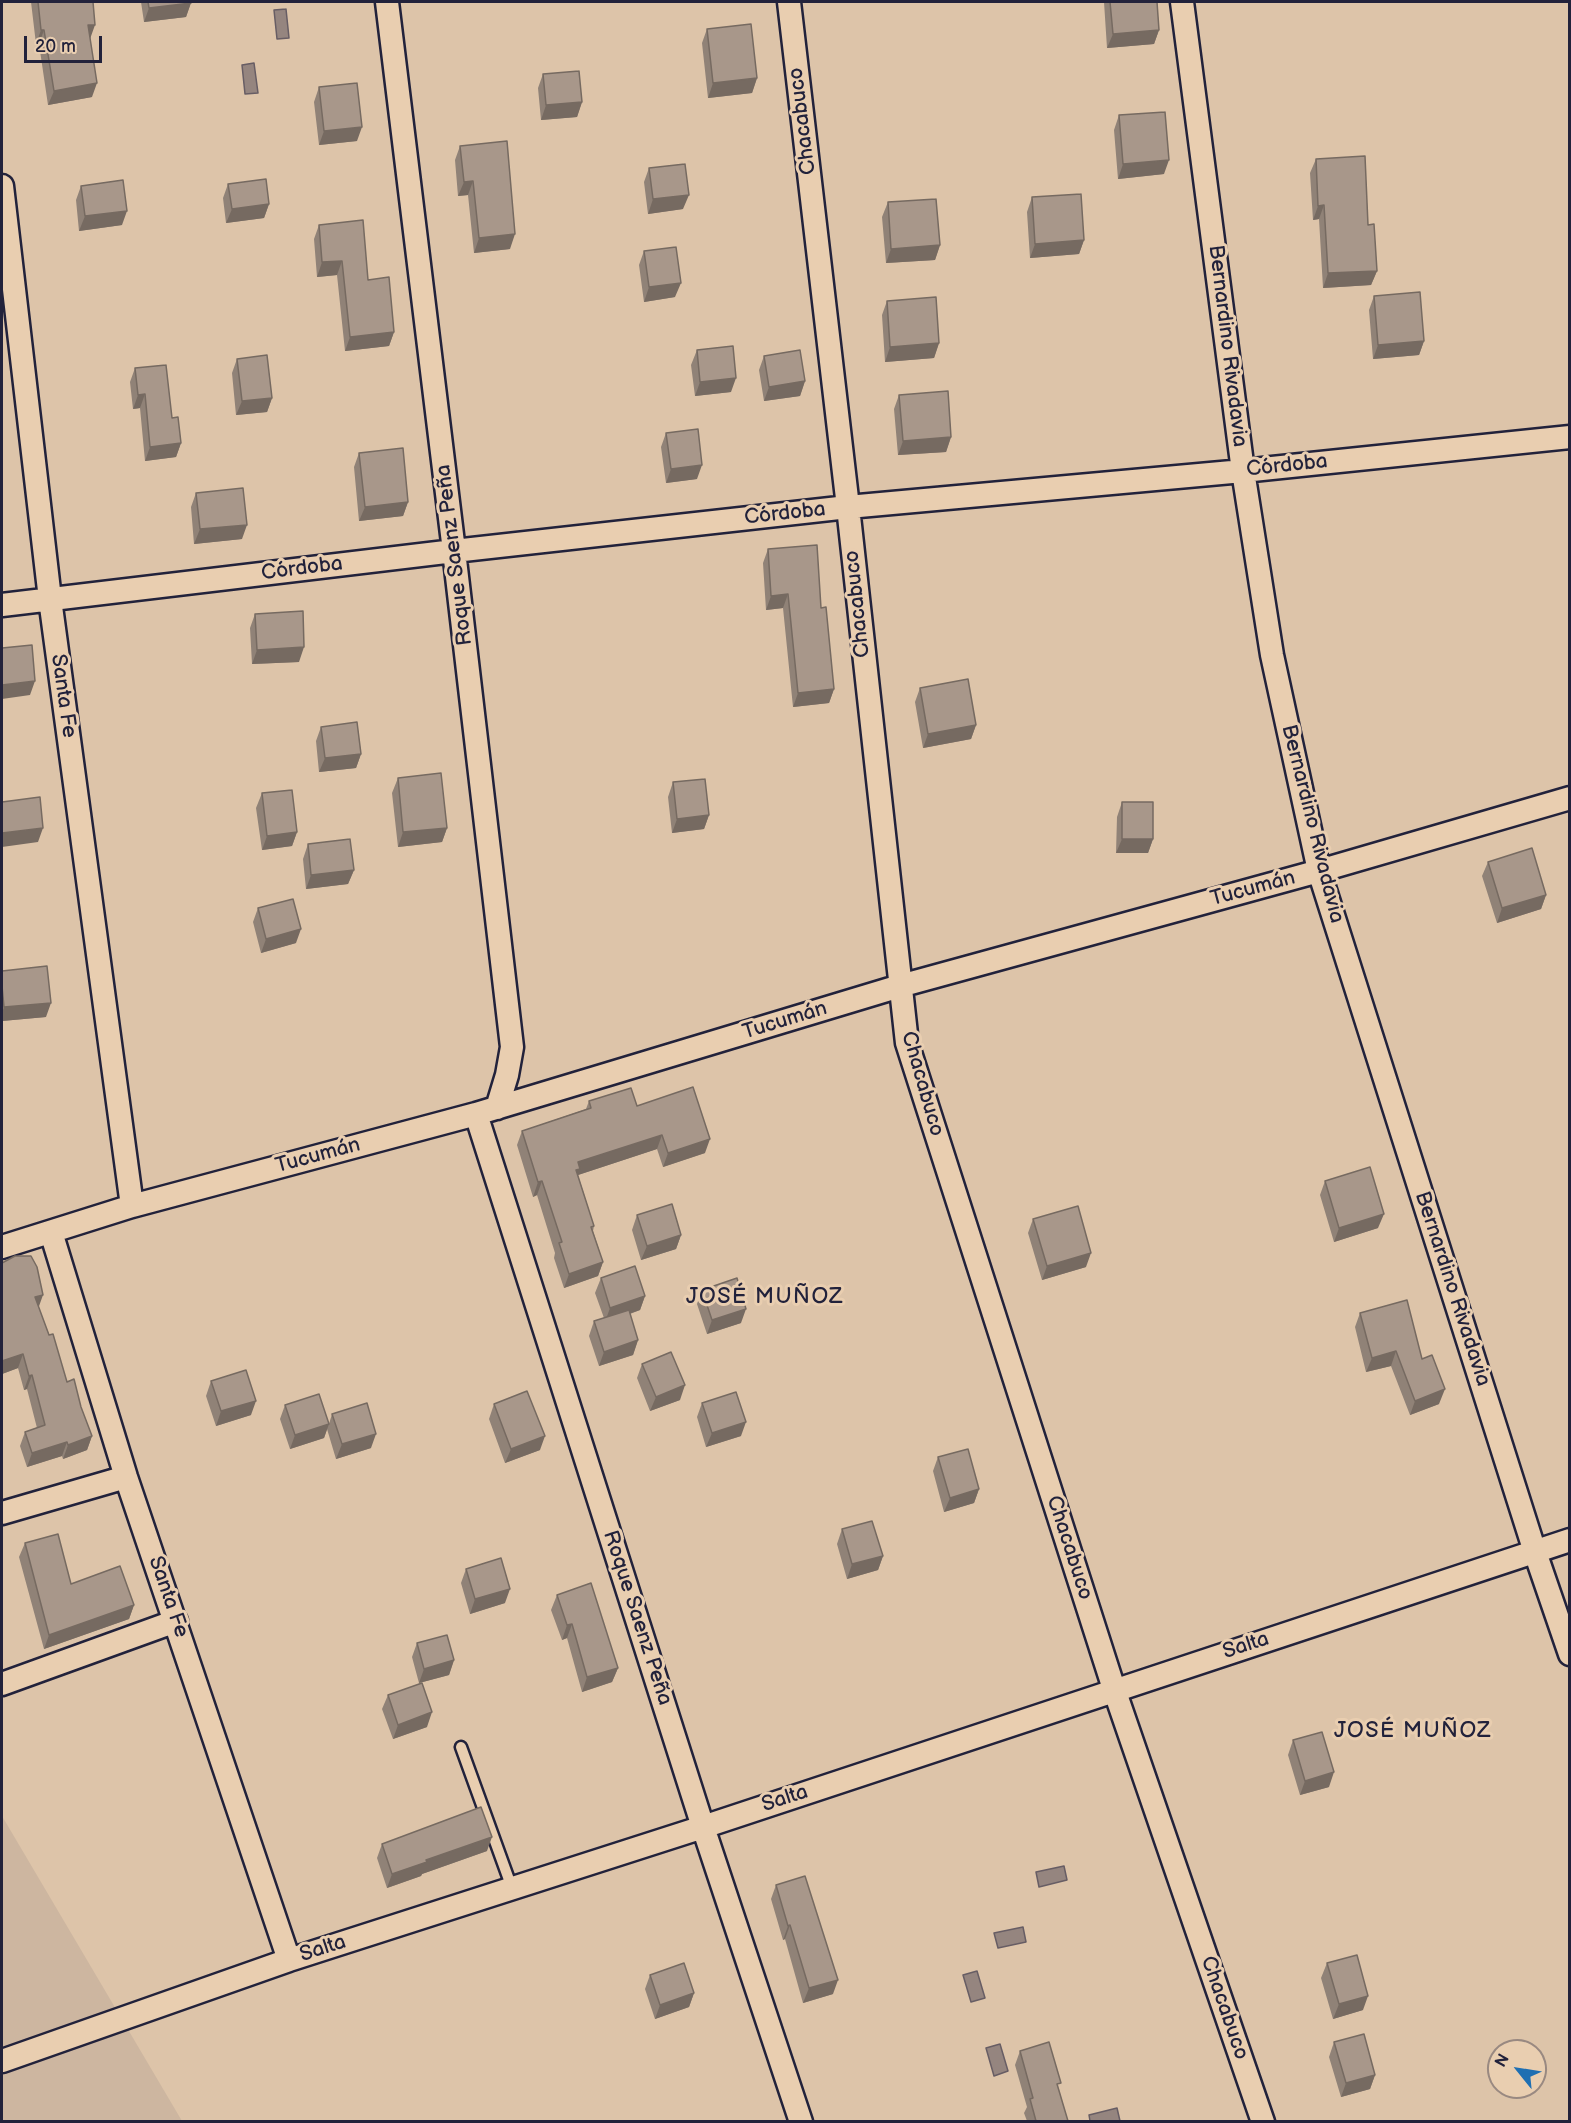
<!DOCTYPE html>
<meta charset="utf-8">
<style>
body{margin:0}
#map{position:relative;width:1571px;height:2123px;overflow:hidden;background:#ddc4a9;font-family:"Balsamiq Sans",sans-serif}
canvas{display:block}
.frame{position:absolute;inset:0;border:3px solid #22223b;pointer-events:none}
.north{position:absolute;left:1487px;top:2039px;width:60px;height:60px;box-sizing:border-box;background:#e9ceb0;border:2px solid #998981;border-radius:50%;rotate:300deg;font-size:16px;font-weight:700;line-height:24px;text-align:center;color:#22223b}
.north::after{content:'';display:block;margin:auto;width:21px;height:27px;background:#1f6fb2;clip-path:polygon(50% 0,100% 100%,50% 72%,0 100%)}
.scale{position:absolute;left:24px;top:36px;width:78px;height:27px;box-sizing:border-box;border:3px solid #22223b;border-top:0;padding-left:8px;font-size:18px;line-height:21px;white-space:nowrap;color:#22223b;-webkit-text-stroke:4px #e9ceb0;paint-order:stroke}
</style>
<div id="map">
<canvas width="1571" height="2123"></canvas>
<div class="frame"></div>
<div class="north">N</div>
<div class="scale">20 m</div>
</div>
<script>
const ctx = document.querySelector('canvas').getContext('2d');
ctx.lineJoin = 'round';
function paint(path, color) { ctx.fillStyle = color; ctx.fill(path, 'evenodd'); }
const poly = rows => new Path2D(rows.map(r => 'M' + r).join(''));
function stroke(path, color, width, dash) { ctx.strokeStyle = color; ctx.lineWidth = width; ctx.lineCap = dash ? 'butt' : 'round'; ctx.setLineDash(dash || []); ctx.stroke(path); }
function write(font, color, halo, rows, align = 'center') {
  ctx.font = font + ' "Balsamiq Sans",sans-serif'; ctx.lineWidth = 6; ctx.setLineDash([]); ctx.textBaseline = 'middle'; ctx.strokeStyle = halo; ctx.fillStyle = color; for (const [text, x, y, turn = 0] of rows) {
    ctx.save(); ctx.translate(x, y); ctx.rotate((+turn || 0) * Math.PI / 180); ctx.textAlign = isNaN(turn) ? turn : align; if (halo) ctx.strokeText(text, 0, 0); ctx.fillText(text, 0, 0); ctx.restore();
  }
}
paint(poly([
 [2,1816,182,2121,2,2121]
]), '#cdb6a0');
const water = poly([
 [286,9,289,38,277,39,274,10,286,9],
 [254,63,258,93,245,94,242,65,254,63],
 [1064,1866,1067,1880,1039,1887,1036,1872,1064,1866],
 [1023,1927,1026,1942,998,1948,994,1933,1023,1927],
 [977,1971,985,1998,971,2002,963,1975,977,1971],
 [1000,2044,1008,2071,994,2076,986,2048,1000,2044],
 [1117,2108,1120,2121,1090,2121,1089,2115,1117,2108]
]);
paint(water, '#95857f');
stroke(water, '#675d64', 1.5);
const service = poly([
 [461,1747,512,1888]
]);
const minor = poly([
 [387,2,454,551,512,1047,507,1075,497,1108],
 [789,2,848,507,907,1043,1114,1689,1263,2122],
 [1182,2,1243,471,1272,655,1319,871,1535,1552,1570,1654],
 [2,186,50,599,132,1206],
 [2,605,454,551,848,507,1243,471,1570,437],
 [476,1114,703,1827,801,2122],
 [51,1232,126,1477,289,1960],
 [2,1247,132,1206,476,1114,900,986,1319,871,1570,798],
 [2,1513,126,1477],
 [2,1684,176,1621],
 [2,2061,289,1960,703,1827,1570,1540]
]);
stroke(service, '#22223b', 15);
stroke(minor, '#22223b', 27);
stroke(service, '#e9ceb0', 10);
stroke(minor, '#e9ceb0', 22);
paint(poly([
 [31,2,93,2,90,39,92,97,48,105,39,44,36,44],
 [141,2,191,2,186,17,144,22],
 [1104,2,1157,2,1159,30,1154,44,1107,48],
 [707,29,757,78,752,93,708,98,702,43],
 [543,74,582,102,577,117,541,120,538,88],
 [319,87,357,141,319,145,314,102],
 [1119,115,1164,174,1118,179,1114,130],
 [460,146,510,249,474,253,468,195,458,196,455,160],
 [1316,159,1377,271,1371,285,1323,288,1319,219,1313,220,1310,173],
 [649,168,683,209,648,214,644,182],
 [228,184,269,204,264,218,226,223,223,198],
 [81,186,122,225,79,231,76,200],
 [1032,197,1084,240,1079,254,1030,258,1027,212],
 [888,202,940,245,935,260,886,263,882,217],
 [319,225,368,280,394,332,389,346,345,351,337,275,317,277,314,239],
 [644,251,675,297,644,302,639,265],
 [1374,296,1424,341,1419,355,1373,359,1369,310],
 [887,301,939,343,934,358,885,362,882,315],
 [697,350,731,392,695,396,691,365],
 [764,356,805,381,800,396,764,401,759,370],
 [237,359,272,398,267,412,236,415,232,373],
 [135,368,181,443,176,457,145,461,140,408,133,409,130,382],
 [899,395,951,437,946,452,898,455,894,409],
 [666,433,697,479,666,483,661,447],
 [359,453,408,502,403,516,359,521,354,467],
 [196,493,242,539,194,544,191,507],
 [768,549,834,689,829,703,793,707,783,608,766,610,763,563],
 [255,614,299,662,252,664,250,628],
 [920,688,976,725,971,739,923,748,915,702],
 [321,727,361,754,356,768,319,772,316,741],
 [398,778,447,828,442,842,398,847,392,793],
 [673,782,709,815,704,829,672,833,668,797],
 [262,793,297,832,292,846,262,850,256,808],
 [1122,802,1153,839,1148,853,1116,853,1117,817],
 [308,844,354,870,348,884,306,889,303,859],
 [1488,862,1546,895,1541,909,1497,923,1482,876],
 [258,908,296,943,261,953,253,922],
 [2,971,46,1017,2,1021],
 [589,1101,637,1106,705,1153,663,1167,657,1149,578,1175,594,1226,593,1231,603,1262,598,1276,564,1288,554,1258,555,1253,537,1195,533,1197,517,1145,522,1131,586,1109],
 [1325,1181,1378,1228,1334,1242,1320,1195],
 [637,1215,681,1235,676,1249,641,1260,632,1230],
 [1033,1219,1086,1267,1042,1280,1028,1233],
 [2,1263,39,1308,67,1382,81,1407,92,1436,87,1450,63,1459,62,1456,27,1467,20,1446,25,1432,37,1428,27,1389,24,1390,18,1368,2,1374],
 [601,1278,645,1296,640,1310,630,1314,638,1340,633,1355,599,1366,589,1336,594,1321,604,1318,595,1293],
 [702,1290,741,1323,707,1334,697,1304],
 [1360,1313,1422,1359,1439,1404,1410,1415,1391,1366,1366,1372,1355,1327],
 [642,1364,680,1400,650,1411,637,1378],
 [211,1381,251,1415,216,1426,206,1396],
 [702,1403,741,1436,706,1447,697,1417],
 [494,1404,540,1450,505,1463,489,1419],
 [285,1405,329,1424,332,1414,371,1448,336,1459,327,1429,324,1438,290,1449,280,1419],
 [938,1457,979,1489,974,1503,944,1512,933,1471],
 [842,1529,883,1556,878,1570,847,1579,837,1544],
 [25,1543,71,1584,134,1605,129,1619,44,1649,19,1557],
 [466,1569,505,1603,470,1614,461,1583],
 [557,1595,618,1668,612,1682,582,1692,567,1638,562,1640,551,1610],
 [417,1643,454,1660,449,1675,419,1683,412,1657],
 [388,1695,427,1727,393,1739,382,1709],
 [1293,1740,1329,1787,1300,1795,1288,1755],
 [382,1844,487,1851,422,1874,421,1876,387,1888,377,1858],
 [776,1885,833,1994,803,2003,785,1939,783,1940,771,1899],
 [1327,1963,1363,2010,1333,2019,1321,1978],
 [650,1975,694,1993,689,2007,655,2019,645,1989],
 [1334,2042,1375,2075,1370,2089,1341,2097,1329,2057],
 [1020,2051,1059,2090,1068,2121,1027,2121,1024,2113,1027,2107,1015,2065]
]), '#908277');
paint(poly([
 [191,3,186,17,144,22,149,8],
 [88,25,95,25,90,39],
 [41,30,44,30,39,44,36,44],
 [1159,30,1154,44,1107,48,1113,34],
 [757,78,752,93,708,98,713,83],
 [97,83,92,97,48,105,54,91],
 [582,102,577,117,541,120,546,105],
 [362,127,357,141,319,145,324,131],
 [1169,160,1164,174,1118,179,1123,164],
 [473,181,468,195,458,196,464,182],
 [689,195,683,209,648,214,653,199],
 [269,204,264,218,226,223,232,209],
 [1324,205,1319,219,1313,220,1318,206],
 [127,211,122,225,79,231,85,216],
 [515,234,510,249,474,253,479,238],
 [1084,240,1079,254,1030,258,1035,244],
 [940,245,935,260,886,263,891,249],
 [342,261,337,275,317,277,322,262],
 [1377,271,1371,285,1323,288,1328,273],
 [681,283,675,297,644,302,649,287],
 [394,332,389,346,345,351,350,337],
 [1424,341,1419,355,1373,359,1378,345],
 [939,343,934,358,885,362,890,347],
 [736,378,731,392,695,396,700,382],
 [805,381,800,396,764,401,769,387],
 [145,394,140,408,133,409,138,395],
 [272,398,267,412,236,415,242,401],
 [951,437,946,452,898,455,903,441],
 [181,443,176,457,145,461,150,447],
 [702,465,697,479,666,483,671,469],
 [408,502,403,516,359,521,365,507],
 [247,525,242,539,194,544,200,529],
 [788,594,783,608,766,610,771,596],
 [304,647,299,662,252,664,257,650],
 [35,681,30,695,2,699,2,685],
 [834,689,829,703,793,707,798,693],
 [976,725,971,739,923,748,928,734],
 [361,754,356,768,319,772,325,758],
 [709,815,704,829,672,833,677,819],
 [43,828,38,842,2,847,2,833],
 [447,828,442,842,398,847,403,832],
 [297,832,292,846,262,850,267,836],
 [1122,839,1153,839,1148,853,1116,853],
 [354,870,348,884,306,889,311,875],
 [1546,895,1541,909,1497,923,1502,908],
 [301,929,296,943,261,953,266,939],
 [51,1003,46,1017,2,1021,2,1013,4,1007],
 [662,1135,657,1149,578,1175,571,1184,578,1162],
 [710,1139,705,1153,663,1167,668,1153],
 [542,1181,537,1195,533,1197,538,1182],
 [1384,1214,1378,1228,1334,1242,1339,1228],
 [681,1235,676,1249,641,1260,647,1246],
 [1091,1253,1086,1267,1042,1280,1047,1266],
 [603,1262,598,1276,564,1288,569,1274],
 [43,1295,38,1309,35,1297],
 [645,1296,640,1310,605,1322,610,1308],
 [746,1309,741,1323,707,1334,712,1320],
 [638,1340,633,1355,599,1366,604,1352],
 [1396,1351,1391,1366,1366,1372,1372,1358],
 [23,1354,18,1368,2,1374,2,1361],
 [32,1375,27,1389,24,1390,29,1376],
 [685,1385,680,1400,650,1411,656,1397],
 [1445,1389,1439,1404,1410,1415,1415,1401],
 [256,1401,251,1415,216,1426,221,1411],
 [746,1422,741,1436,706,1447,712,1433],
 [329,1424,324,1438,290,1449,295,1435],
 [376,1434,371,1448,336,1459,342,1444],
 [92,1436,87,1450,63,1459,68,1445],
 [545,1436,540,1450,505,1463,511,1449],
 [67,1442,62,1456,27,1467,32,1453],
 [979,1489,974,1503,944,1512,950,1498],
 [883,1556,878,1570,847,1579,852,1564],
 [510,1589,505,1603,470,1614,475,1599],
 [134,1605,129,1619,44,1649,49,1635],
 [572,1624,567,1638,562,1640,567,1625],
 [454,1660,449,1675,419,1683,424,1669],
 [618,1668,612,1682,582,1692,587,1677],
 [432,1712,427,1727,393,1739,398,1725],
 [1334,1772,1329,1787,1300,1795,1305,1781],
 [492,1837,487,1851,422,1874,421,1876,387,1888,392,1874,426,1860],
 [790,1925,785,1939,783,1940,788,1926],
 [838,1980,833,1994,803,2003,809,1988],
 [694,1993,689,2007,655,2019,660,2005],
 [1368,1996,1363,2010,1333,2019,1339,2004],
 [1375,2075,1370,2089,1341,2097,1346,2083]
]), '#766a61');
const building = poly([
 [38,2,93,2,95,25,88,25,97,83,54,91,44,30,41,30,38,2],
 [148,2,191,2,191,3,149,8,148,2],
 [1110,2,1157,2,1159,30,1113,34,1110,2],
 [751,24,757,78,713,83,707,29,751,24],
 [579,71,582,102,546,105,543,74,579,71],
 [357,83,362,127,324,131,319,87,357,83],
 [1165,112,1169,160,1123,164,1119,115,1165,112],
 [507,141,515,234,479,238,473,181,464,182,460,146,507,141],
 [1365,156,1368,225,1374,224,1377,271,1328,273,1324,205,1318,206,1316,159,1365,156],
 [685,164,689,195,653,199,649,168,685,164],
 [266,179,269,204,232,209,228,184,266,179],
 [123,180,127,211,85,216,81,186,123,180],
 [1081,194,1084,240,1035,244,1032,197,1081,194],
 [936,199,940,245,891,249,888,202,936,199],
 [363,220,368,280,389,277,394,332,350,337,342,261,322,262,319,225,363,220],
 [676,247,681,283,649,287,644,251,676,247],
 [1420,292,1424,341,1378,345,1374,296,1420,292],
 [936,297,939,343,890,347,887,301,936,297],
 [733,346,736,378,700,382,697,350,733,346],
 [800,350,805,381,769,387,764,356,800,350],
 [267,355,272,398,242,401,237,359,267,355],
 [166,365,172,418,178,417,181,443,150,447,145,394,138,395,135,368,166,365],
 [948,391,951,437,903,441,899,395,948,391],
 [698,429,702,465,671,469,666,433,698,429],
 [403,448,408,502,365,507,359,453,403,448],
 [243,488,247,525,200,529,196,493,243,488],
 [817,545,821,608,826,607,834,689,798,693,788,594,771,596,768,549,817,545],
 [303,611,304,647,257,650,255,614,303,611],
 [32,645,35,681,2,685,2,648,32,645],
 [968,679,976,725,928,734,920,688,968,679],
 [357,722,361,754,325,758,321,727,357,722],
 [441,773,447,828,403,832,398,778,441,773],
 [705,779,709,815,677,819,673,782,705,779],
 [292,790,297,832,267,836,262,793,292,790],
 [40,797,43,828,2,833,2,802,40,797],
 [1122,802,1153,802,1153,839,1122,839,1122,802],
 [350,839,354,870,311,875,308,844,350,839],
 [1532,848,1546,895,1502,908,1488,862,1532,848],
 [293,899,301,929,266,939,258,908,293,899],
 [47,966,51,1003,4,1007,2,986,2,971,47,966],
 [693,1087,710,1139,668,1153,662,1135,578,1162,580,1169,576,1170,594,1226,591,1227,603,1262,569,1274,559,1243,562,1242,542,1181,538,1182,522,1131,591,1108,589,1101,631,1088,637,1106,693,1087],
 [1370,1167,1384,1214,1339,1228,1325,1181,1370,1167],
 [672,1204,681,1235,647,1246,637,1215,672,1204],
 [1078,1206,1091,1253,1047,1266,1033,1219,1078,1206],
 [15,1256,31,1256,37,1267,43,1295,35,1297,49,1335,53,1334,67,1382,74,1379,81,1407,92,1436,68,1445,67,1442,32,1453,25,1432,45,1425,32,1375,29,1376,23,1354,2,1361,2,1263,15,1256],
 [635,1266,645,1296,610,1308,601,1278,635,1266],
 [737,1278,746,1309,712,1320,702,1290,737,1278],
 [1407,1300,1422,1359,1432,1355,1445,1389,1415,1401,1396,1351,1372,1358,1360,1313,1407,1300],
 [629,1310,638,1340,604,1352,594,1321,629,1310],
 [671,1352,685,1385,656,1397,642,1364,671,1352],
 [246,1370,256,1401,221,1411,211,1381,246,1370],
 [527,1391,545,1436,511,1449,494,1404,527,1391],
 [736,1392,746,1422,712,1433,702,1403,736,1392],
 [319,1394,329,1424,295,1435,285,1405,319,1394],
 [367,1403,376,1434,342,1444,332,1414,367,1403],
 [968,1449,979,1489,950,1498,938,1457,968,1449],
 [872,1521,883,1556,852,1564,842,1529,872,1521],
 [58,1534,71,1584,120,1566,134,1605,49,1635,25,1543,58,1534],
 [501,1558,510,1589,475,1599,466,1569,501,1558],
 [591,1583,618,1668,587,1677,572,1624,567,1625,557,1595,591,1583],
 [447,1635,454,1660,424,1669,417,1643,447,1635],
 [422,1683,432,1712,398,1725,388,1695,422,1683],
 [1322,1732,1334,1772,1305,1781,1293,1740,1322,1732],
 [481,1807,492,1837,426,1860,427,1862,392,1874,382,1844,481,1807],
 [805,1876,838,1980,809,1988,790,1925,788,1926,776,1885,805,1876],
 [1357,1955,1368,1996,1339,2004,1327,1963,1357,1955],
 [684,1963,694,1993,660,2005,650,1975,684,1963],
 [1364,2034,1375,2075,1346,2083,1334,2042,1364,2034],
 [1049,2042,1061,2083,1057,2084,1068,2121,1036,2121,1030,2099,1033,2098,1020,2051,1049,2042]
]);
paint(building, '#a8978a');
stroke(building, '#766a61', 1.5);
write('21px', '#22223b', '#e9ceb0', [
 ["Chacabuco",803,121,-97],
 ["Bernardino Rivadavia",1227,346,83],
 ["Córdoba",1287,466,-6],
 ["Córdoba",785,514,-6],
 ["Roque Saenz Peña",455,555,-97],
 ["Córdoba",302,569,-7],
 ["Chacabuco",858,604,-96],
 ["Santa Fe",63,696,82],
 ["Bernardino Rivadavia",1312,824,76],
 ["Tucumán",1253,889,-15],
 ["Tucumán",785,1021,-17],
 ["Chacabuco",922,1084,74],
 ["Tucumán",318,1156,-15],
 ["Bernardino Rivadavia",1452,1289,72],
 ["Chacabuco",1069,1548,72],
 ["Santa Fe",168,1597,71],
 ["Roque Saenz Peña",637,1618,72],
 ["Salta",1246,1646,-18],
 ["Salta",785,1799,-18],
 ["Salta",323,1949,-18],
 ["Chacabuco",1224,2008,71]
]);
ctx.letterSpacing = '1.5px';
write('22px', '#22223b', '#e9ceb0', [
 ["JOSÉ MUÑOZ",765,1297],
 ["JOSÉ MUÑOZ",1413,1731]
]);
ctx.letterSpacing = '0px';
</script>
